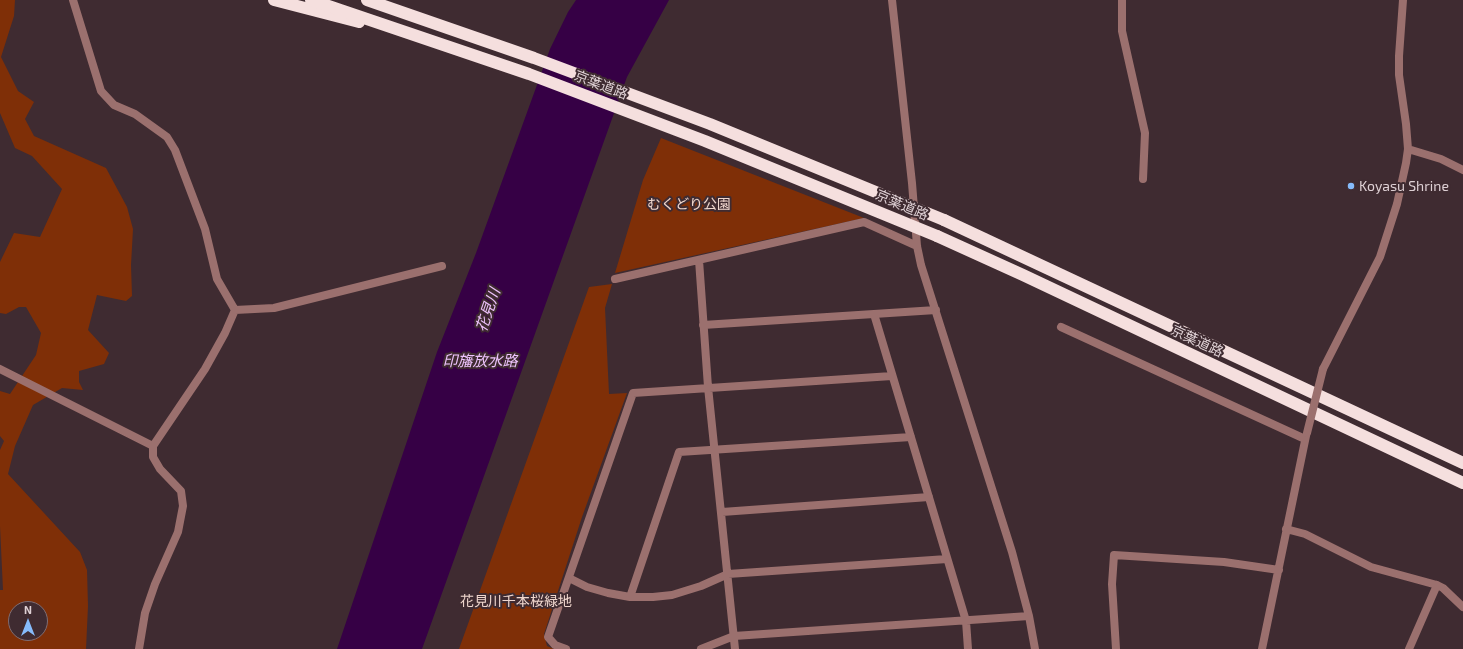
<!DOCTYPE html>
<meta charset="utf-8">
<style>
body{margin:0}
#map{position:relative;width:1463px;height:649px;overflow:hidden;background:#3f2b31;font-family:"Exo 2",sans-serif}
canvas{display:block}
.north{position:absolute;left:8px;top:601px;width:40px;height:40px;box-sizing:border-box;background:#3f2b31;border:1px solid #7f6d73;border-radius:50%;rotate:0deg;font-size:11px;font-weight:700;line-height:16px;text-align:center;color:#dfd1d5}
.north::after{content:'';display:block;margin:auto;width:14px;height:18px;background:#86bbfb;clip-path:polygon(50% 0,100% 100%,50% 72%,0 100%)}
</style>
<div id="map">
<canvas width="1463" height="649"></canvas>
<div class="north">N</div>
</div>
<script>
const ctx = document.querySelector('canvas').getContext('2d');
ctx.lineJoin = 'round';
function paint(path, color) { ctx.fillStyle = color; ctx.fill(path, 'evenodd'); }
const poly = rows => new Path2D(rows.map(r => 'M' + r).join(''));
function stroke(path, color, width, dash) { ctx.strokeStyle = color; ctx.lineWidth = width; ctx.lineCap = dash ? 'butt' : 'round'; ctx.setLineDash(dash || []); ctx.stroke(path); }
function write(font, color, halo, rows, align = 'center') {
  ctx.font = font + ' "Exo 2","Noto Sans JP",sans-serif'; ctx.lineWidth = 4; ctx.setLineDash([]); ctx.textBaseline = 'middle'; ctx.strokeStyle = halo; ctx.fillStyle = color; for (const [text, x, y, turn = 0] of rows) {
    ctx.save(); ctx.translate(x, y); ctx.rotate((+turn || 0) * Math.PI / 180); ctx.textAlign = isNaN(turn) ? turn : align; if (halo) ctx.strokeText(text, 0, 0); ctx.fillText(text, 0, 0); ctx.restore();
  }
}
paint(poly([
 [0,0,15,0,14,16,1,57,18,91,34,102,25,119,34,136,106,168,127,207,133,229,131,265,132,296,126,301,97,295,88,330,109,353,104,364,79,371,79,382,83,390,62,388,33,405,15,446,8,474,80,552,87,570,88,606,86,649,0,649,0,590,3,590,0,526,0,450,4,441,0,436,0,391,10,394,36,355,41,333,26,307,19,307,6,314,0,313,0,262,14,233,40,237,62,189,32,156,15,148,0,113],
 [16,609,40,609,40,633,16,633],
 [661,138,864,218,615,273,643,180],
 [612,284,605,308,609,394,627,393,582,517,544,634,547,646,554,649,459,649,589,287]
]), '#7f2f07');
paint(poly([
 [576,0,669,0,627,77,422,649,337,649,437,352,476,253,550,49,568,12]
]), '#360045');
stroke(poly([
 [73,0,101,91,114,105,135,114,167,137,175,150,205,229,217,279,235,310,225,333,205,369,153,446,153,457,160,469,181,491,183,506,178,532,155,584,145,613,139,649],
 [892,0,912,183,917,246,921,265,1012,552,1029,616,1035,649],
 [1122,0,1122,31,1145,133,1143,179],
 [1408,149,1441,159,1463,170],
 [699,260,708,387,735,649],
 [615,279,864,222,917,246],
 [235,310,274,308,442,266],
 [874,314,966,621,968,649],
 [703,325,936,310],
 [1061,327,1305,439],
 [0,369,153,446],
 [1323,369,1380,257,1397,204,1406,163,1408,149,1406,124,1399,75,1399,56,1403,0],
 [722,512,929,497],
 [1286,529,1305,534,1371,567,1437,585,1443,588,1463,607],
 [569,578,587,587,608,593,630,597,653,597,672,595,701,586,728,574,947,559],
 [630,597,679,452,911,437],
 [566,649,555,645,548,637,633,393,892,376],
 [701,649,734,636,1029,616],
 [1116,649,1112,584,1114,555,1224,562,1279,570],
 [1262,649,1306,436],
 [1409,649,1437,585]
]), '#9b706e', 8);
stroke(poly([
 [274,0,359,22],
 [944,220,1463,463],
 [937,236,1023,275,1463,483]
]), '#f5dfde', 12);
stroke(poly([
 [1307,433,1323,369]
]), '#9b706e', 8);
stroke(poly([
 [311,0,529,74,705,141,937,236],
 [367,0,534,58,710,124,944,220]
]), '#f5dfde', 12);
for (const [x, y, r, color] of [
 [1351,186,4,"#86bbfb"]
]) { const dot = new Path2D(); dot.arc(x, y, r, 0, 2 * Math.PI); ctx.fillStyle = color; ctx.fill(dot); stroke(dot, '#3f2b31', 1.5); }
write('14px', '#dfd1d5', '#3f2b31', [
 ["京葉道路",601,85,21],
 ["京葉道路",902,205,23],
 ["京葉道路",1197,341,25]
]);
write('14px', '#dfd1d5', '#3f2b31', [
 ["Koyasu Shrine",1359,186]
], 'left');
write('14px', '#f0d7ce', '#3f2b31', [
 ["むくどり公園",689,204],
 ["花見川千本桜緑地",516,601]
]);
write('italic 15px', '#edc2fc', '#3f2b31', [
 ["花見川",488,310,-71],
 ["印旛放水路",480,361]
]);
</script>
